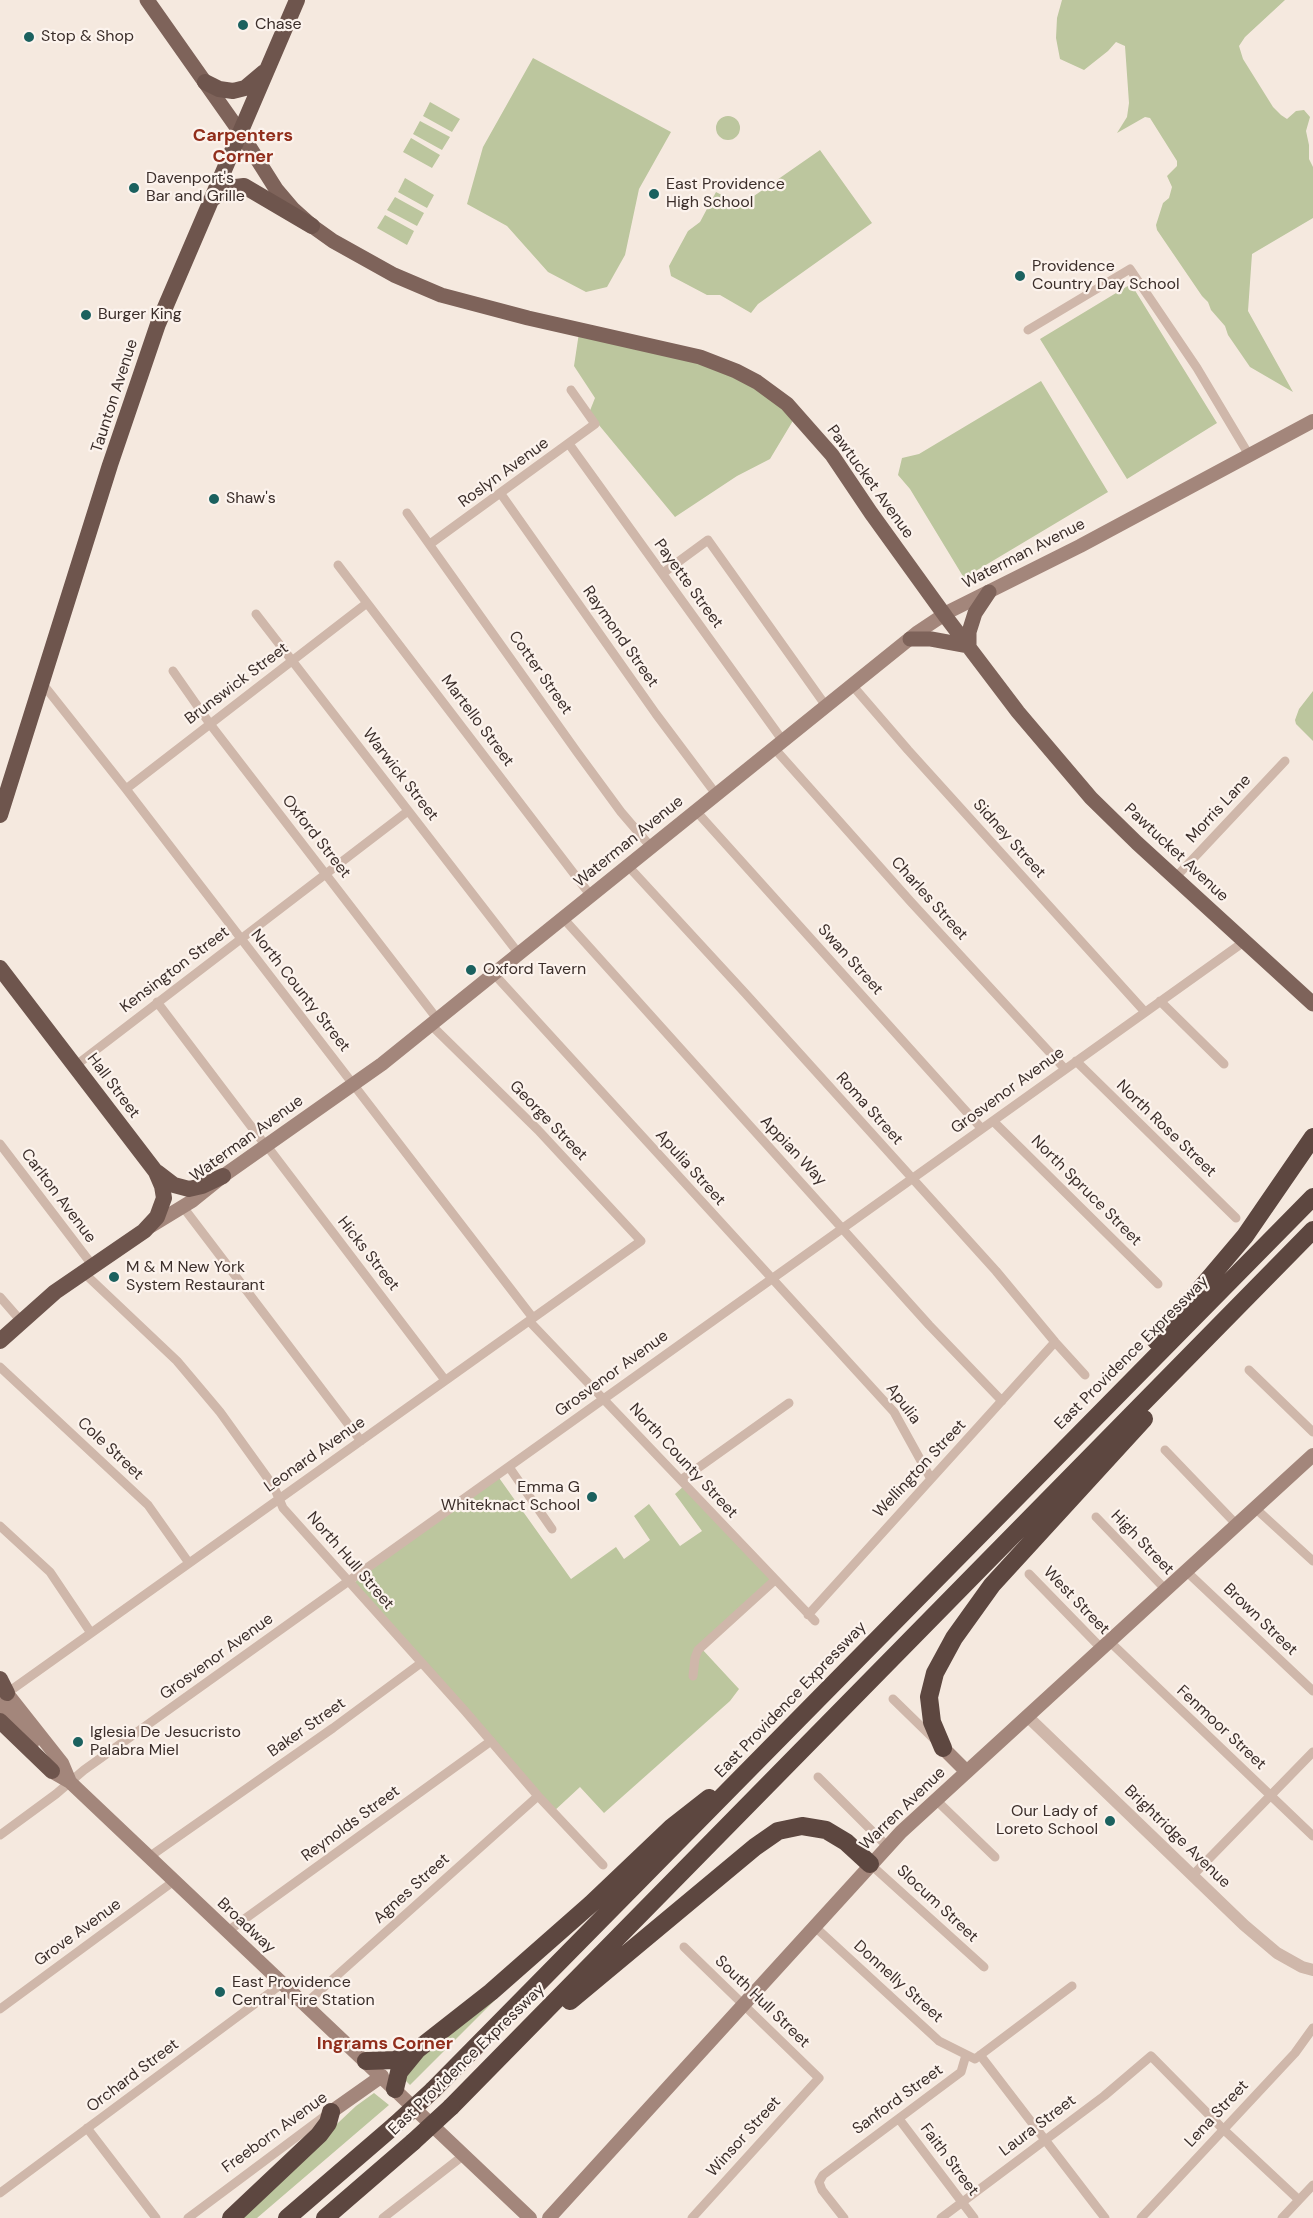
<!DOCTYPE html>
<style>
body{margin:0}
canvas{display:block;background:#f5e9df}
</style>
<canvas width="1313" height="2218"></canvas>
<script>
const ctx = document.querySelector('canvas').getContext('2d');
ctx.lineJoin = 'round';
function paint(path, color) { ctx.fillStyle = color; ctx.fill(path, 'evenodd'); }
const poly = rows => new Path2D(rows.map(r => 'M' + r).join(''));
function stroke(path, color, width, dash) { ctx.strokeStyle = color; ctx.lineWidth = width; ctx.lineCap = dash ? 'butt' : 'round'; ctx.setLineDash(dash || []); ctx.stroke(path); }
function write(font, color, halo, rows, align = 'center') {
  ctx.font = font + ' "DM Sans",sans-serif'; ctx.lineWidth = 4.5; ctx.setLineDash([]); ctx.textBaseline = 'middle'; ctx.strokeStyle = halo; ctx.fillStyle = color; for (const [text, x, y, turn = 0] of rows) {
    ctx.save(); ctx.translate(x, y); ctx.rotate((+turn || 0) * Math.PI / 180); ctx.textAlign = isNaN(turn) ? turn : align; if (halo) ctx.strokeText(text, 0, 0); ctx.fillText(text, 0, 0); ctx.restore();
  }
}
paint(poly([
 [1062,0,1285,0,1245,37,1239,46,1243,59,1273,107,1281,115,1287,119,1296,111,1304,110,1310,117,1306,131,1309,145,1309,159,1313,167,1313,218,1252,254,1248,311,1293,392,1250,367,1228,335,1225,326,1211,310,1208,302,1202,296,1157,230,1156,225,1163,203,1169,198,1172,187,1167,176,1177,166,1177,161,1150,118,1145,117,1117,133,1127,117,1129,103,1125,46,1116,42,1108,51,1084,70,1060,59,1056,38,1057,18],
 [533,58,671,132,639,189,625,255,607,287,586,292,548,272,507,226,467,204,483,147],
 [430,102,460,119,452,132,423,116],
 '716 128a12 12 0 1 1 24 0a12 12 0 1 1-24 0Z',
 [420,121,450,137,442,150,413,134],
 [411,138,440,155,432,168,403,152],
 [820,150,872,223,758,304,751,313,720,295,707,295,671,276,669,266,688,231,700,222,716,192,741,205],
 [405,178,434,195,427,208,398,192],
 [395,197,424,213,417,226,387,210],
 [385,215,414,231,407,245,377,228],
 [1131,284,1217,423,1127,479,1040,339],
 [580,326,726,365,797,414,770,459,737,476,675,517,589,413,595,398,574,366],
 [1041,381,1108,492,964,578,910,489,898,475,902,458,919,454],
 [1313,691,1313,741,1296,724,1295,720,1299,709],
 [497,1475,571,1579,616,1547,624,1559,650,1540,634,1516,649,1504,680,1546,702,1531,675,1494,685,1485,776,1581,701,1648,739,1689,730,1701,604,1813,580,1787,553,1812,351,1585],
 [515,1980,410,2085,402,2077,403,2072],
 [374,2093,389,2105,257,2218,237,2218,356,2106]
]), '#bcc69e');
stroke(poly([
 [1028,330,1130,269,1197,368,1249,455],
 [569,444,783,741],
 [501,494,656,714,716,794],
 [407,513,577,752,621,812,651,847],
 [430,544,595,424,571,390],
 [338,565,591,896],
 [663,573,708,540,826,706],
 [256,614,519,954],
 [173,671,210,724,438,1020],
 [42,683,126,789,533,1318],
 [852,685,908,750,1145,1012],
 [774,748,911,902,1065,1069],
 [126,789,367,603],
 [696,811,982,1129],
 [628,866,745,993,996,1271,1055,1342,1085,1375],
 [1175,878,1285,761],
 [563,918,929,1325,1002,1401],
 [494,974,894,1412,931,1479],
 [1160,1001,1224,1064],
 [157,1002,266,1146],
 [1076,1061,1236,1218],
 [75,1066,408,811],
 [993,1121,1158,1284],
 [0,1144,93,1266],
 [267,1146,445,1380],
 [183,1207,361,1441],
 [83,1272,177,1361,220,1412,274,1487,283,1508,465,1711,538,1796,603,1865],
 [0,1297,21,1321],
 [529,1321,815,1621],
 [0,1367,148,1505,189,1563],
 [1249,1370,1313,1432],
 [1165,1450,1237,1525],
 [509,1467,552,1529],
 [681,1480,789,1403],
 [1255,1508,1313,1561],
 [1096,1517,1166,1590],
 [0,1526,50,1572,91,1633],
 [1186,1571,1313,1691],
 [1029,1574,1101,1648],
 [808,1615,1055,1342],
 [1109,1641,1313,1836],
 [693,1676,695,1658,698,1650,775,1580],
 [7,1693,641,1241,538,1130,431,1025],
 [893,1699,935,1740],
 [818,1777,887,1846],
 [935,1799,995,1857],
 [0,1835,56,1794,84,1770,1245,941],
 [149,1857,333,1728,421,1663],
 [870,1864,984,1967],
 [1193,1875,1313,1752],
 [814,1926,939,2041,975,2059,1072,1986],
 [228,1931,491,1741],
 [684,1947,819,2078,692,2218],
 [305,2004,538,1796],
 [0,2009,174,1881],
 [980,2055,1105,2218],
 [899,2119,974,2218],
 [87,2128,156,2218],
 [0,2193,283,1983],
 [188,2218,326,2115],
 [383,2218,464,2155],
 [844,2218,822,2190,819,2182,823,2175,961,2072,966,2055],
 [941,2218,1104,2096,1151,2056,1223,2129,1299,2200],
 [1141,2218,1295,2053,1313,2028],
 [1282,2218,1313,2185]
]), '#cfb7aa', 9);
stroke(poly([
 [1027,1716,1244,1925,1277,1953,1302,1967,1313,1970]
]), '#cfb7aa', 12);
stroke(poly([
 [151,1226,192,1201,223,1176,382,1064,918,632,948,612,1080,546,1313,421],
 [2,1687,62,1763,70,1782],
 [0,1703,32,1744],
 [943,1748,966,1771],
 [47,1764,56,1774,70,1782,530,2218],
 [331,2112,382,2076],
 [549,2218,901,1832,1313,1455]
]), '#a3867b', 14);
stroke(poly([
 [147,0,240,132,276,189,293,209,312,226,333,241,394,275,441,295,528,318,700,357,736,371,757,382,787,404,832,455,871,513,946,617,1018,712,1091,798,1137,843,1313,1004],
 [910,639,931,639,969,646,969,632,975,613,989,592]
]), '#7e635a', 15);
stroke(poly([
 [205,82,219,89,233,91,245,88,264,72],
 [210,201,227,188,244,186,312,226],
 [0,815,110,465,158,324,297,0],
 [0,968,156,1172,162,1186,164,1198,157,1217,144,1231,55,1292,0,1341],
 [157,1172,174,1185,189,1189,202,1186,223,1176],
 [0,1679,7,1693],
 [0,1721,52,1771]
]), '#6e554d', 16);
stroke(poly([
 [1156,1341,1245,1236,1313,1137],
 [943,1748,932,1722,929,1697,935,1673,954,1638,992,1585,1144,1419],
 [570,2001,755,1847,778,1831,802,1826,826,1830,846,1842,870,1864],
 [366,2061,395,2060,413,2052],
 [395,2089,399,2072,417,2050,491,1992,591,1904,672,1827,709,1798],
 [433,2090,1313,1197],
 [451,2107,1313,1230],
 [231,2218,319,2135,328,2123,331,2112],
 [287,2218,395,2125],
 [325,2218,413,2142]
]), '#5d4740', 18);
stroke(poly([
 [395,2125,433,2090],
 [413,2142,451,2107]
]), '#5d4740', 18);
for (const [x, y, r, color] of [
 [243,25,6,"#1b615f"],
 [29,37,6,"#1b615f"],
 [134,188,6,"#1b615f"],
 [654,194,6,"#1b615f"],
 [1020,276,6,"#1b615f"],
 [86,315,6,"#1b615f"],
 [214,499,6,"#1b615f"],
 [471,970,6,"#1b615f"],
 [114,1277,6,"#1b615f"],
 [592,1497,6,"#1b615f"],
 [78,1742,6,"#1b615f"],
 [1110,1821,6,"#1b615f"],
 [220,1992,6,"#1b615f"]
]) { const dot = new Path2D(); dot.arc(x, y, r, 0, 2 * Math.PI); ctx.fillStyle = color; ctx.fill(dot); stroke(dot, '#fcf3ed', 2); }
write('16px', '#3b2e2a', '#fcf3ed', [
 ["Chase",255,25],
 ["Stop & Shop",41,37],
 ["Davenport's",146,179],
 ["Bar and Grille",146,197],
 ["East Providence",666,185],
 ["High School",666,203],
 ["Providence",1032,267],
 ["Country Day School",1032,285],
 ["Burger King",98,315],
 ["Shaw's",226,499],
 ["Oxford Tavern",483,970],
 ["M & M New York",126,1268],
 ["System Restaurant",126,1286],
 ["Emma G",580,1488,"right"],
 ["Whiteknact School",580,1506,"right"],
 ["Iglesia De Jesucristo",90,1733],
 ["Palabra Miel",90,1751],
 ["Our Lady of",1098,1812,"right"],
 ["Loreto School",1098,1830,"right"],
 ["East Providence",232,1983],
 ["Central Fire Station",232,2001]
], 'left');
write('16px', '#3b2e2a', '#fcf3ed', [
 ["Taunton Avenue",115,396,-72],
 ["Roslyn Avenue",504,473,-36],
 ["Pawtucket Avenue",870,482,54],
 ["Waterman Avenue",1024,554,-27],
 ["Payette Street",688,584,54],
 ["Raymond Street",620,637,55],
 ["Cotter Street",540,673,55],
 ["Brunswick Street",237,684,-37],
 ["Martello Street",477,721,53],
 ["Warwick Street",400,775,52],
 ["Morris Lane",1219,809,-47],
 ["Oxford Street",316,837,52],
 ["Sidney Street",1009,839,48],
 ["Waterman Avenue",629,842,-39],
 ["Pawtucket Avenue",1176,853,43],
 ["Charles Street",929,899,48],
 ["Swan Street",850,960,48],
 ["Kensington Street",175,970,-37],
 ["North County Street",300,991,52],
 ["Hall Street",113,1086,53],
 ["Grosvenor Avenue",1008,1091,-36],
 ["Roma Street",869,1109,48],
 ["George Street",548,1121,46],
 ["North Rose Street",1166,1129,44],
 ["Waterman Avenue",247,1139,-36],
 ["Appian Way",793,1151,47],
 ["Apulia Street",690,1168,48],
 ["North Spruce Street",1086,1191,45],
 ["Carlton Avenue",58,1196,53],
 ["Hicks Street",368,1254,52],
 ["East Providence Expressway",1132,1353,-45],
 ["Grosvenor Avenue",612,1374,-36],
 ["Apulia",903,1404,53],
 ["Cole Street",110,1449,43],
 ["Leonard Avenue",315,1455,-35],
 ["North County Street",683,1461,47],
 ["Wellington Street",920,1469,-47],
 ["High Street",1142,1543,46],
 ["North Hull Street",350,1561,49],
 ["West Street",1076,1601,46],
 ["Brown Street",1260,1620,44],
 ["Grosvenor Avenue",217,1657,-36],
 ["East Providence Expressway",791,1700,-46],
 ["Baker Street",307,1728,-35],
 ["Fenmoor Street",1221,1728,43],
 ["Warren Avenue",903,1809,-44],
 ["Reynolds Street",351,1824,-36],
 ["Brightridge Avenue",1177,1837,44],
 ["Agnes Street",412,1889,-42],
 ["Slocum Street",937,1904,43],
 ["Broadway",246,1926,43],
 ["Grove Avenue",78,1933,-36],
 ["Donnelly Street",898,1982,42],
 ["South Hull Street",762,2002,44],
 ["East Providence Expressway",467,2060,-44],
 ["Orchard Street",133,2076,-37],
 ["Sanford Street",898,2100,-36],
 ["Lena Street",1217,2114,-47],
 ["Laura Street",1038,2126,-37],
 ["Freeborn Avenue",275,2133,-36],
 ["Winsor Street",744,2137,-48],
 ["Faith Street",949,2160,53]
]);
write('bold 18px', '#912e1c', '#fcf3ed', [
 ["Carpenters",243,136],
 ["Corner",243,157],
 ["Ingrams Corner",385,2044]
]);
</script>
